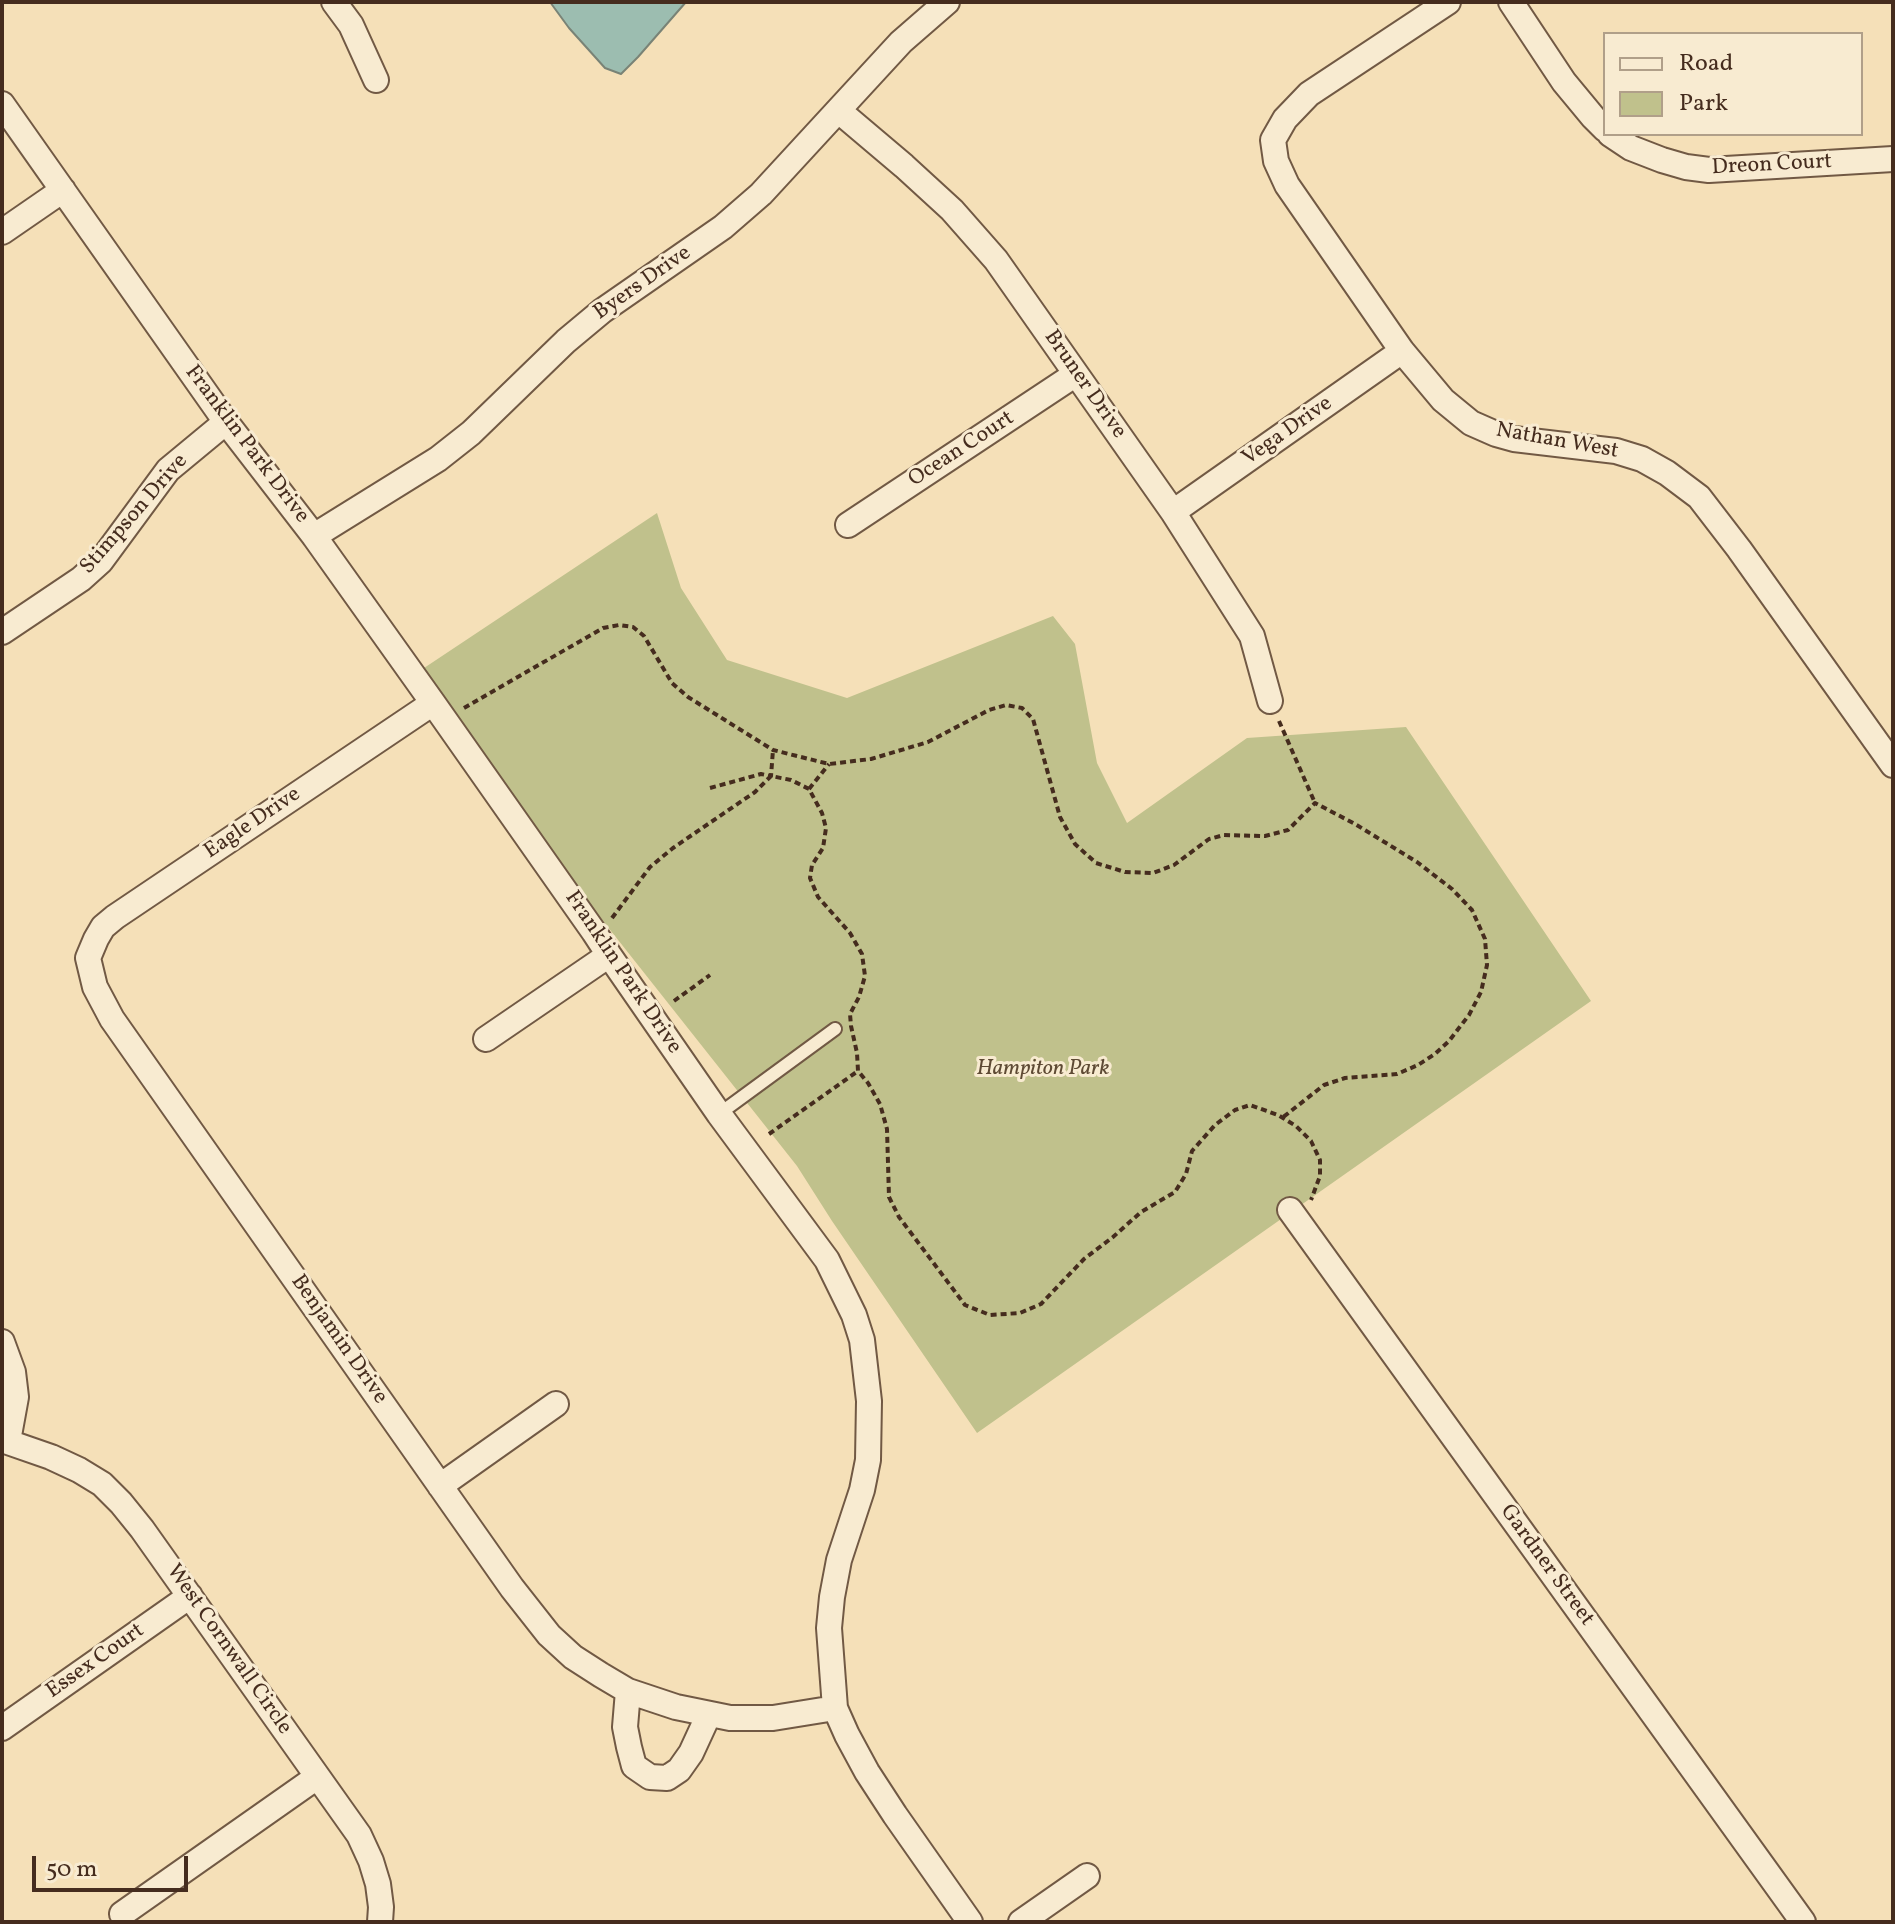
<!DOCTYPE html>
<style>
body{margin:0}
#map{position:relative;width:1895px;height:1924px;overflow:hidden;background:#f5e0b8;font-family:Vollkorn,serif}
canvas{display:block}
.frame{position:absolute;inset:0;border:4px solid #452c1e;pointer-events:none}
.legend{position:absolute;left:1603px;top:32px;width:260px;height:104px;box-sizing:border-box;background:#f8ebd1;border:2px solid #b09f89;margin:0;padding:10px 14px;list-style:none;font-size:24px;color:#452c1e}
.legend li{display:flex;align-items:center;gap:16px;height:40px}
.legend b{width:40px;border:2px solid #b09f89}
.scale{position:absolute;left:32px;top:1856px;width:156px;height:36px;box-sizing:border-box;border:4px solid #452c1e;border-top:0;padding-left:10px;font-size:24px;line-height:28px;white-space:nowrap;color:#452c1e;-webkit-text-stroke:6px #f8ebd1;paint-order:stroke}
</style>
<div id="map">
<canvas width="1895" height="1924"></canvas>
<div class="frame"></div>
<ul class="legend">
<li><b style="height:10px;background:#f8ebd1"></b>Road</li>
<li><b style="height:22px;background:#c0c18c"></b>Park</li>
</ul>
<div class="scale">50 m</div>
</div>
<script>
const ctx = document.querySelector('canvas').getContext('2d');
ctx.lineJoin = 'round';
function paint(path, color) { ctx.fillStyle = color; ctx.fill(path, 'evenodd'); }
const poly = rows => new Path2D(rows.map(r => 'M' + r).join(''));
function stroke(path, color, width, dash) { ctx.strokeStyle = color; ctx.lineWidth = width; ctx.lineCap = dash ? 'butt' : 'round'; ctx.setLineDash(dash || []); ctx.stroke(path); }
function write(font, color, halo, rows, align = 'center') {
  ctx.font = font + ' Vollkorn,serif'; ctx.lineWidth = 6; ctx.setLineDash([]); ctx.textBaseline = 'middle'; ctx.strokeStyle = halo; ctx.fillStyle = color; for (const [text, x, y, turn = 0] of rows) {
    ctx.save(); ctx.translate(x, y); ctx.rotate((+turn || 0) * Math.PI / 180); ctx.textAlign = isNaN(turn) ? turn : align; if (halo) ctx.strokeText(text, 0, 0); ctx.fillText(text, 0, 0); ctx.restore();
  }
}
paint(poly([
 [657,513,681,588,727,660,847,698,1053,616,1075,644,1097,763,1127,823,1247,738,1406,727,1591,1001,977,1433,832,1221,797,1166,444,720,412,676]
]), '#c0c18c');
const water = poly([
 [550,2,686,2,638,57,621,74,605,68,569,28,550,2]
]);
paint(water, '#9cbdb0');
stroke(water, '#798376', 2);
const service = poly([
 [719,1114,835,1029]
]);
const minor = poly([
 [334,2,351,25,376,80],
 [1448,2,1309,94,1285,119,1273,140,1276,161,1287,185,1402,351,1443,400,1471,423,1496,434,1514,439,1616,451,1642,459,1667,473,1699,497,1739,549,1893,765],
 [1511,2,1564,82,1593,117,1605,129],
 [2,104,226,422,314,536,433,703,594,932,609,955,719,1114,827,1260,854,1315,862,1340,869,1401,868,1460,862,1490,839,1560,832,1597,829,1628,835,1708,847,1735,867,1772,895,1815,970,1922],
 [839,111,904,166,952,210,996,260,1173,512,1252,636,1270,701],
 [1610,134,1631,148,1662,160,1686,167,1709,170,1893,159],
 [2,232,63,190],
 [1173,512,1402,351],
 [848,525,1076,374],
 [314,536,438,459,471,433,566,341,602,311,723,227,761,194,901,42,947,2],
 [2,632,81,579,101,561,168,470,226,422],
 [433,703,115,917,103,927,96,939,88,958,95,987,112,1019,512,1588,549,1635,573,1657,601,1675,628,1691,676,1707,730,1718,773,1718,835,1708],
 [486,1039,609,955],
 [1290,1210,1803,1922],
 [2,1342,13,1372,16,1397,8,1441],
 [2,1440,51,1457,79,1470,102,1484,121,1503,142,1529,359,1835,371,1861,378,1884,381,1907,380,1922],
 [440,1486,556,1404],
 [628,1691,625,1727,629,1747,634,1766,650,1777,667,1778,679,1770,691,1753,709,1714],
 [2,1728,190,1596],
 [122,1914,317,1777],
 [1021,1922,1087,1876]
]);
stroke(service, '#715944', 16);
stroke(minor, '#715944', 28);
stroke(poly([
 [464,708,603,628,619,625,633,627,644,636,672,683,688,697,773,750,829,764,871,759,928,742,989,710,1006,705,1022,708,1033,719,1060,817,1075,844,1096,863,1125,872,1153,873,1174,865,1209,839,1224,835,1265,836,1288,830,1315,803,1355,824,1417,862,1452,889,1472,910,1485,939,1487,965,1481,992,1469,1015,1449,1041,1435,1054,1418,1065,1397,1074,1345,1078,1324,1085,1282,1118],
 [1279,721,1315,803],
 [710,788,761,774,771,776,773,750],
 [809,789,829,764],
 [612,918,650,867,673,848,755,792,771,776,791,780,809,789,822,813,826,828,823,848,812,865,810,878,818,897,850,933,862,954,865,976,859,997,850,1014,851,1026,857,1053,858,1071,868,1083,880,1104,887,1129,889,1197,899,1217,965,1305,990,1315,1020,1313,1041,1304,1084,1259,1113,1237,1141,1212,1175,1192,1186,1174,1192,1151,1215,1125,1235,1110,1250,1105,1278,1115,1296,1126,1311,1141,1320,1160,1320,1176,1311,1200],
 [674,1001,710,975],
 [769,1134,858,1071]
]), '#452c1e', 4, [6, 4]);
stroke(service, '#f8ebd1', 12);
stroke(minor, '#f8ebd1', 24);
write('22px', '#452c1e', '#f8ebd1', [
 ["Dreon Court",1772,166,-3],
 ["Byers Drive",643,284,-35],
 ["Bruner Drive",1084,385,55],
 ["Vega Drive",1288,432,-35],
 ["Nathan West",1557,442,10],
 ["Franklin Park Drive",246,445,53],
 ["Ocean Court",962,450,-33],
 ["Stimpson Drive",135,515,-49],
 ["Eagle Drive",253,824,-34],
 ["Franklin Park Drive",622,973,56],
 ["Benjamin Drive",338,1340,55],
 ["Gardner Street",1546,1566,54],
 ["West Cornwall Circle",228,1650,55],
 ["Essex Court",96,1662,-35]
]);
write('italic 22px', '#5e4a34', '#f8ebd1', [
 ["Hampiton Park",1043,1070]
]);
</script>
